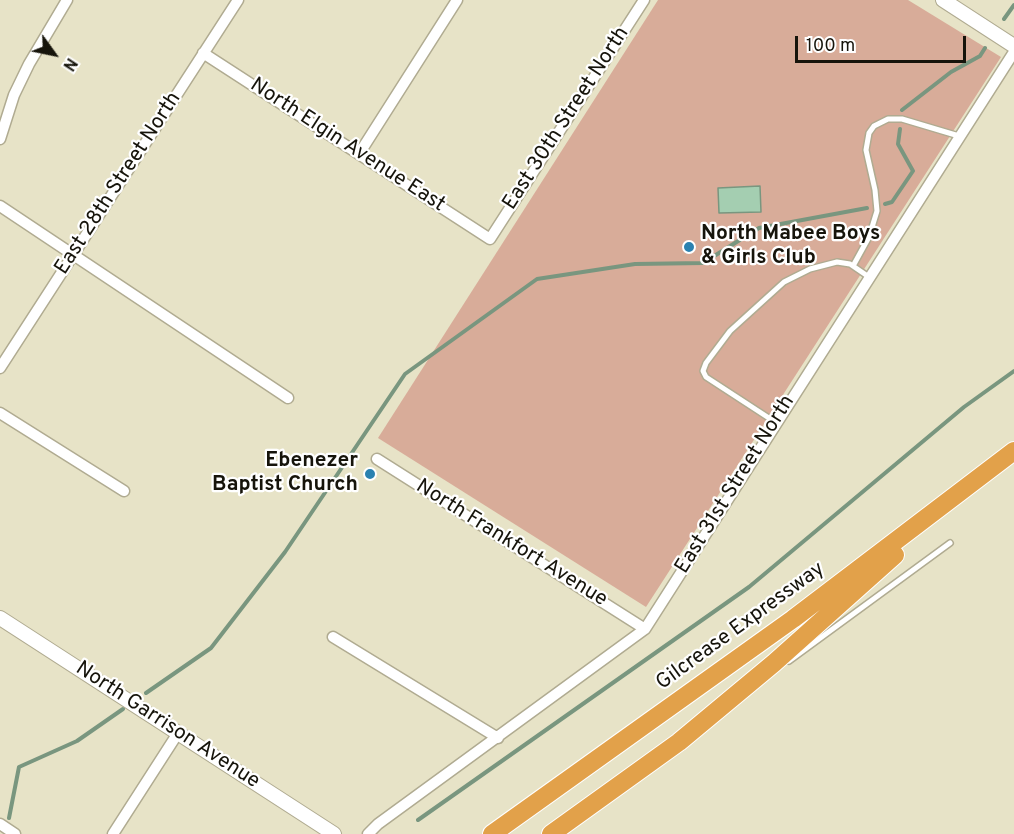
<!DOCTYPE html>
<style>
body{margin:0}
#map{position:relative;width:1014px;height:834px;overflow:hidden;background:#e7e3c7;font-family:Overpass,sans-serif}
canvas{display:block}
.north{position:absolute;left:24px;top:24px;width:60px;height:60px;-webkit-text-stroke:4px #fff;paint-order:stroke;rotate:123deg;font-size:16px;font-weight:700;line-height:24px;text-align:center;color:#16140b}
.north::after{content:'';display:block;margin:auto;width:21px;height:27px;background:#16140b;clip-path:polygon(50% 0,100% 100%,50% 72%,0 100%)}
.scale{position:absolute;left:795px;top:36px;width:171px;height:27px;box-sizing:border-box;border:3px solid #16140b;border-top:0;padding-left:8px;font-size:18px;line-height:21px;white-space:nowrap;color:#16140b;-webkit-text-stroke:4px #fff;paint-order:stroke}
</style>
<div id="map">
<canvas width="1014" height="834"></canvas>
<div class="north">N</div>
<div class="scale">100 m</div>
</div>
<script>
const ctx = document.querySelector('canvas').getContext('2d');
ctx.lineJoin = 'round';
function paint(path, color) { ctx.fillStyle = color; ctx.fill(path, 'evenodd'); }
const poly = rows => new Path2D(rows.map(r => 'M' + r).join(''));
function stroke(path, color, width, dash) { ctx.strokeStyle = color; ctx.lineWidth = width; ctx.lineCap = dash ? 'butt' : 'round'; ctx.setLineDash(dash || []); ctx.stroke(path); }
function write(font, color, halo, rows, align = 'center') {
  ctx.font = font + ' Overpass,sans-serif'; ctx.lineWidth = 4.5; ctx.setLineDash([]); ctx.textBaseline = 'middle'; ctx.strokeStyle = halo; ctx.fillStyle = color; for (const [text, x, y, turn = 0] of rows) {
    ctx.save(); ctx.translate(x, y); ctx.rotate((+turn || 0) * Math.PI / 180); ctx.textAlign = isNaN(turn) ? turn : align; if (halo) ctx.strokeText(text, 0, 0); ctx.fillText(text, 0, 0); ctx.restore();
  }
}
paint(poly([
 [658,0,908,0,1001,57,646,607,378,438]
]), '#d8ac99');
const water = poly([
 [760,186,761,212,719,213,718,188,760,186]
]);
paint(water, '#a4ceb1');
stroke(water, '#79967f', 1.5);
stroke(poly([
 [1004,19,1014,5],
 [902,110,951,72,980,56,985,48],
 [885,204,892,202,913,171,898,144,900,129],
 [146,693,211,648,285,552,405,374,537,279,635,264,703,263,759,228,867,208],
 [9,818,19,767,77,741,123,709],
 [418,820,749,587,964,407,1014,371]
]), '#79967f', 4);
const lane = poly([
 [853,266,869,237,877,211,875,190,866,150,869,133,874,126,888,119,902,119,959,136],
 [775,422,706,377,703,371,706,363,730,331,784,282,810,269,837,262,850,264,869,277],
 [789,661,950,543]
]);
const street = poly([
 [203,53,490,239,644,0],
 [0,139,14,95,29,64,67,0],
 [359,154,457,0],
 [0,206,288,398],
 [0,368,238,0],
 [0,413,124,491],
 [377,459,645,629],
 [333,637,498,738],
 [0,824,15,834],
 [113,834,178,733],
 [368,834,378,824,645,629,1014,52]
]);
const secondary = poly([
 [943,0,1014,46],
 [0,618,334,834]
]);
const highway = poly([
 [492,834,793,619,1014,451],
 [551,834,679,742,774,663,895,555]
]);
stroke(lane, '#b0ab91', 8);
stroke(street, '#b0ab91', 13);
stroke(secondary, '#b0ab91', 16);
stroke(highway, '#fff', 20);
stroke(lane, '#fff', 5);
stroke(street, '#fff', 10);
stroke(secondary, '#fff', 14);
stroke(highway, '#e2a14a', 18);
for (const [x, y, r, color] of [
 [689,247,6,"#2a81b0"],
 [370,474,6,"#2a81b0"]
]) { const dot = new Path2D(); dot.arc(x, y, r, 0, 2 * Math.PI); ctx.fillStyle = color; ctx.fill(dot); stroke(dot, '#fff', 2); }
write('21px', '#16140b', '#fff', [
 ["East 30th Street North",567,119,-57],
 ["North Elgin Avenue East",347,146,33],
 ["East 28th Street North",119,184,-57],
 ["East 31st Street North",736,485,-58],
 ["North Frankfort Avenue",511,544,32],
 ["Gilcrease Expressway",741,627,-36],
 ["North Garrison Avenue",167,726,33]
]);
write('bold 21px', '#16140b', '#fff', [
 ["North Mabee Boys",701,235],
 ["& Girls Club",701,259],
 ["Ebenezer",358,462,"right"],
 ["Baptist Church",358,486,"right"]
], 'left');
</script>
